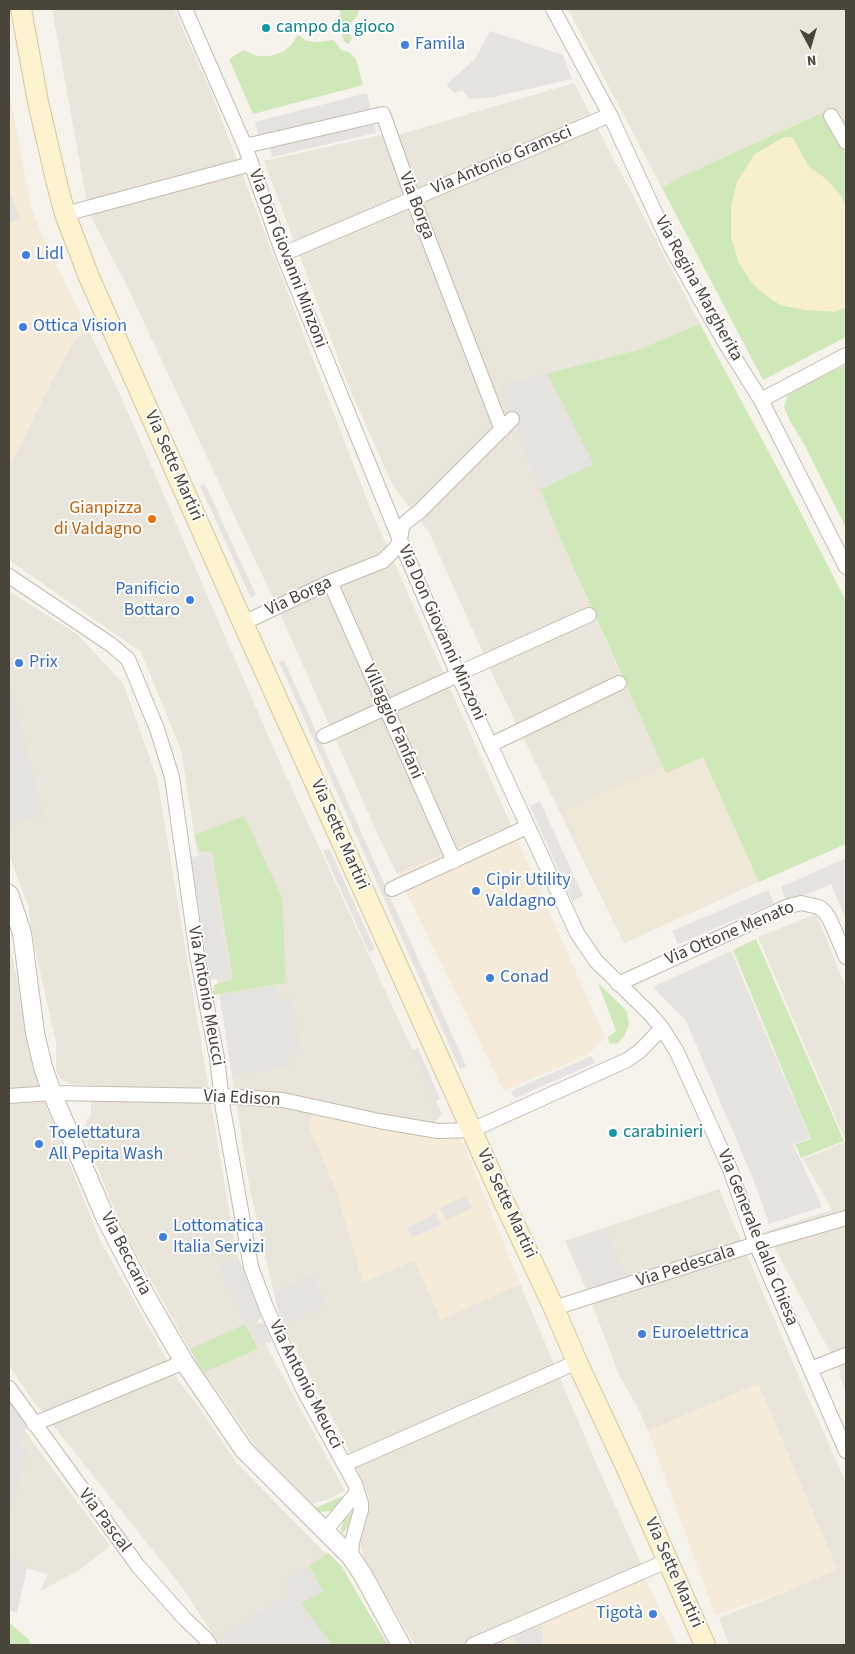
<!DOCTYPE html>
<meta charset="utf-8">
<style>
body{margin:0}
#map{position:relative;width:855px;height:1654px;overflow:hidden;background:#f6f3ec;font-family:"Source Sans 3",sans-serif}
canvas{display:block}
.frame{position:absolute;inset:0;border:10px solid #4a453a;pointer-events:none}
.north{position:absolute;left:785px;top:20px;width:50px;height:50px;-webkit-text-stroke:4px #fff;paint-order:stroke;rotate:174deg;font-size:14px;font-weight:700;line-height:20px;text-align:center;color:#4a453a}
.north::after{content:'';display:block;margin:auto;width:18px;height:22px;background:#4a453a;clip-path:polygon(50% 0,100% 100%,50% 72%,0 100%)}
</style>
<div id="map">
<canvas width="855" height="1654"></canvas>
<div class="frame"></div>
<div class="north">N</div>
</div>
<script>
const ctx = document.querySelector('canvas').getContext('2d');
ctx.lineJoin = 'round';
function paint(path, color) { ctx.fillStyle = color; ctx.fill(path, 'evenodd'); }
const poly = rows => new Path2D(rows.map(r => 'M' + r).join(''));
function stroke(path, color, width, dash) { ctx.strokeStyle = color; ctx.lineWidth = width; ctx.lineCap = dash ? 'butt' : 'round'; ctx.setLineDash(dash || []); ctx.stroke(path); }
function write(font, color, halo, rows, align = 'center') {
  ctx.font = font + ' "Source Sans 3",sans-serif'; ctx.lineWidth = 4; ctx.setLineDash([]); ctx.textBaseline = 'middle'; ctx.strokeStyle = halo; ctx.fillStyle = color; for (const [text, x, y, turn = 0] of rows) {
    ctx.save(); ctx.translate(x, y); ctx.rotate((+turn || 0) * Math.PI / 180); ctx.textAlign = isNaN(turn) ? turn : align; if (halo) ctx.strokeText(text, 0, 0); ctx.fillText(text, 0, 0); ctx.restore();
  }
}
paint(poly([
 [52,9,174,9,211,92,370,508,511,825,397,874,378,835,279,611,126,284,92,219,88,208],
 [568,9,846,9,846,155,822,112,676,179,662,188],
 [574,83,700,324,637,350,499,386,561,540,625,684,735,893,624,943,497,684,429,532,393,486,349,387,264,161,381,135,384,139],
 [90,333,123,401,276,754,442,1114,433,1126,308,1123,338,1195,364,1282,414,1260,515,1287,520,1284,596,1463,642,1566,500,1625,505,1645,415,1645,364,1559,360,1542,369,1496,345,1442,280,1319,250,1190,181,750,141,652,9,560,9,468,49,386,77,336],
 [9,591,77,634,123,683,157,778,235,1247,265,1343,345,1491,329,1499,312,1504,256,1447,219,1393,201,1370,122,1228,85,1137,84,1129,86,1122,91,1115,91,1085,69,1084,60,1078,56,1070,56,1042,34,945,28,905,9,855],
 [816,914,846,988,846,1392,839,1374,841,1373,766,1231,832,1210,803,1159,846,1142,758,937],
 [9,942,43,1098,100,1240,180,1383,199,1407,236,1462,337,1565,389,1645,220,1645,179,1583,28,1394,9,1365],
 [719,1189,802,1384,846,1483,846,1645,729,1645,719,1618,790,1590,837,1569,758,1384,648,1431,638,1408,619,1375,590,1298,565,1241],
 [9,1410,110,1546,78,1571,40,1591,48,1574,9,1564]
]), '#e9e5db');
paint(poly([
 [9,91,31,206,42,235,90,333,77,336,49,386,9,468],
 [511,825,605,1038,591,1052,574,1061,504,1091,397,874],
 [319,1103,442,1135,458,1138,464,1144,520,1284,441,1320,414,1260,363,1282,338,1195,308,1123],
 [758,1384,837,1569,790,1590,715,1615,648,1431],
 [644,1575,677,1645,507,1645,503,1635]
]), '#f6ebd9');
paint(poly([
 [704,748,763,880,624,943,565,811]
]), '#eee9d7');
paint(poly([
 [338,9,359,9,357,16,347,28,352,38,349,44,344,41,341,30,335,27,334,22,341,13],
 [298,35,307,41,318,42,334,40,341,50,349,52,356,59,363,85,253,114,229,59,244,50,257,56,270,56,283,52,291,45],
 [823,112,846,155,846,337,763,380,662,188,676,179],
 [700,324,787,486,846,601,846,844,759,882,703,757,666,773,561,540,499,386,637,350],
 [846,365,846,528,805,446,790,421,784,407,787,396,806,384],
 [244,816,282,897,286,983,213,995,214,985,233,979,212,852,200,851,194,835],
 [756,939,844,1141,801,1158,795,1144,811,1139,733,950],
 [598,983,627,1011,629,1024,625,1035,618,1043,609,1044,608,1037,616,1031],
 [245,1324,258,1349,204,1372,190,1349],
 [343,1496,341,1504,338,1508,331,1511,318,1512,313,1509],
 [355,1509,352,1522,341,1535,341,1529,344,1520],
 [328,1553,342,1567,387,1645,332,1645,301,1603,323,1591,309,1566],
 [9,1622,28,1639,32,1645,9,1645]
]), '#cfe8b7');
paint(poly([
 [784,137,793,138,809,167,825,178,839,193,846,205,846,307,835,312,805,310,780,305,764,294,751,282,738,261,731,237,731,207,737,182,755,154]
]), '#f7f0cb');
paint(poly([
 [490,31,563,55,572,79,494,97,470,99,462,90,454,93,446,85,476,58],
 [367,93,371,111,259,139,255,122],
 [374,123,376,133,272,157,270,147],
 [9,189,20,219,9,223],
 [547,373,594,464,540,490,499,386],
 [205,484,256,595,251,598,200,486],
 [284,660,466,1066,460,1069,279,662],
 [9,688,11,690,44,815,9,826],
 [540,801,583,896,572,901,530,806],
 [329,848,375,949,369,952,323,851],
 [209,854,229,978,210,980,191,857],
 [846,858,846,919,831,884,787,903,781,887],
 [768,890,774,903,678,944,672,931],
 [731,951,810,1138,793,1144,822,1207,769,1224,756,1186,686,1021,653,987],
 [278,986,280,998,292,997,301,1053,289,1055,291,1067,232,1075,220,995],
 [418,1048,440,1099,434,1102,412,1050],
 [591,1056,595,1063,515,1098,511,1091],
 [466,1196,472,1208,446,1220,440,1208],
 [436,1213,442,1224,412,1238,407,1228],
 [607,1231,625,1276,588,1288,570,1243],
 [238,1257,262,1318,247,1324,217,1266],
 [313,1275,326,1306,286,1325,274,1292],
 [264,1322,272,1341,258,1346,251,1327],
 [9,1401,27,1426,20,1447,29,1449,9,1515],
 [9,1559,28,1564,17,1613,9,1610],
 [309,1566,323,1591,301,1604,332,1645,227,1645,221,1636,293,1592,284,1580],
 [542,1624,543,1643,539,1645,517,1645,513,1637]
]), '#e5e3e0');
const minor = poly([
 [553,9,610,115,671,247,724,341,761,400,846,567],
 [831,116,846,142],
 [245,146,383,114,413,199,502,430],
 [65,214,251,164],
 [283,254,610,115],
 [761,400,846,355],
 [9,576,110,644,128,659,157,729,172,777,197,955,217,1058,223,1109,251,1267,266,1307,303,1389,355,1484,361,1503,361,1510,352,1542,351,1557],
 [330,582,454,861],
 [243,623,330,582,383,561,396,548,400,540,402,527,406,522,420,511,512,419],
 [324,736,458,675,466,670,589,615],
 [490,745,619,683],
 [392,889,527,827],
 [618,984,786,907,801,903,819,907,825,912,830,920,846,957],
 [662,1028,677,1052,730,1169,756,1244,846,1451],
 [9,1096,52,1093,221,1096,283,1100,379,1121,438,1131,472,1130,627,1060,640,1051,662,1028,650,1014,596,961,577,933,458,675,400,540,283,254,245,146,185,9],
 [554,1308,756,1244,846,1218],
 [811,1369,846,1355],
 [9,1388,138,1566,185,1619,205,1638,210,1645],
 [34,1424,184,1362],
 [345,1464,577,1362],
 [325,1531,357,1492],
 [473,1645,667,1561]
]);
const tertiary = poly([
 [9,894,22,933,35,1033,43,1067,52,1093,105,1217,147,1298,184,1362,244,1450,351,1557,363,1575,401,1645]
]);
const secondary = poly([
 [21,9,38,102,58,188,65,214,89,277,243,623,504,1202,554,1308,577,1362,628,1471,705,1645]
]);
stroke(minor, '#c1bcaf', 16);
stroke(tertiary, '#c1bcaf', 20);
stroke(secondary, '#d3c89e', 22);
stroke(minor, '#fff', 14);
stroke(tertiary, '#fff', 18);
stroke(secondary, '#fdf4cf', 20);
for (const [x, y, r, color] of [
 [266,28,5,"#0f9aa8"],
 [405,45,5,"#3f7fe0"],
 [26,255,5,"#3f7fe0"],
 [23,327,5,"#3f7fe0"],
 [152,519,5,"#e8710a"],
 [190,600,5,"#3f7fe0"],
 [19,663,5,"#3f7fe0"],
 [476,891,5,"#3f7fe0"],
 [490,978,5,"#3f7fe0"],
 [613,1133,5,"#0f9aa8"],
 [39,1144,5,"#3f7fe0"],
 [163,1237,5,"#3f7fe0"],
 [642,1334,5,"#3f7fe0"],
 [653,1614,5,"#3f7fe0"]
]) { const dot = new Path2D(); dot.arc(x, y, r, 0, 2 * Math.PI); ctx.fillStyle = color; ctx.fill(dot); stroke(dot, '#fff', 2); }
write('18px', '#0d838f', '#fff', [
 ["campo da gioco",276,28],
 ["carabinieri",623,1133]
], 'left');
write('18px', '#366cbe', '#fff', [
 ["Famila",415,45],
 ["Lidl",36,255],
 ["Ottica Vision",33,327],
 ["Panificio",180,590,"right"],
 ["Bottaro",180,611,"right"],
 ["Prix",29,663],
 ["Cipir Utility",486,881],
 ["Valdagno",486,902],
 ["Conad",500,978],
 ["Toelettatura",49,1134],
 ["All Pepita Wash",49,1155],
 ["Lottomatica",173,1227],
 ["Italia Servizi",173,1248],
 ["Euroelettrica",652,1334],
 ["Tigotà",643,1614,"right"]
], 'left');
write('18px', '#4a453a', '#fff', [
 ["Via Antonio Gramsci",502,161,-23],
 ["Via Borga",416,206,69],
 ["Via Don Giovanni Minzoni",287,259,69],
 ["Via Regina Margherita",698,289,61],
 ["Via Sette Martiri",173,466,66],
 ["Via Borga",299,597,-25],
 ["Via Don Giovanni Minzoni",441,633,66],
 ["Villaggio Fanfani",392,722,66],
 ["Via Sette Martiri",339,835,66],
 ["Via Ottone Menato",730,934,-23],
 ["Via Antonio Meucci",205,996,80],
 ["Via Edison",242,1099,3],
 ["Via Sette Martiri",506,1204,65],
 ["Via Generale dalla Chiesa",757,1238,68],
 ["Via Beccaria",125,1254,63],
 ["Via Pedescala",686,1267,-18],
 ["Via Antonio Meucci",305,1385,63],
 ["Via Pascal",104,1521,53],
 ["Via Sette Martiri",673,1573,66]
]);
write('18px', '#c56008', '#fff', [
 ["Gianpizza",142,509],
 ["di Valdagno",142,530]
], 'right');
</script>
